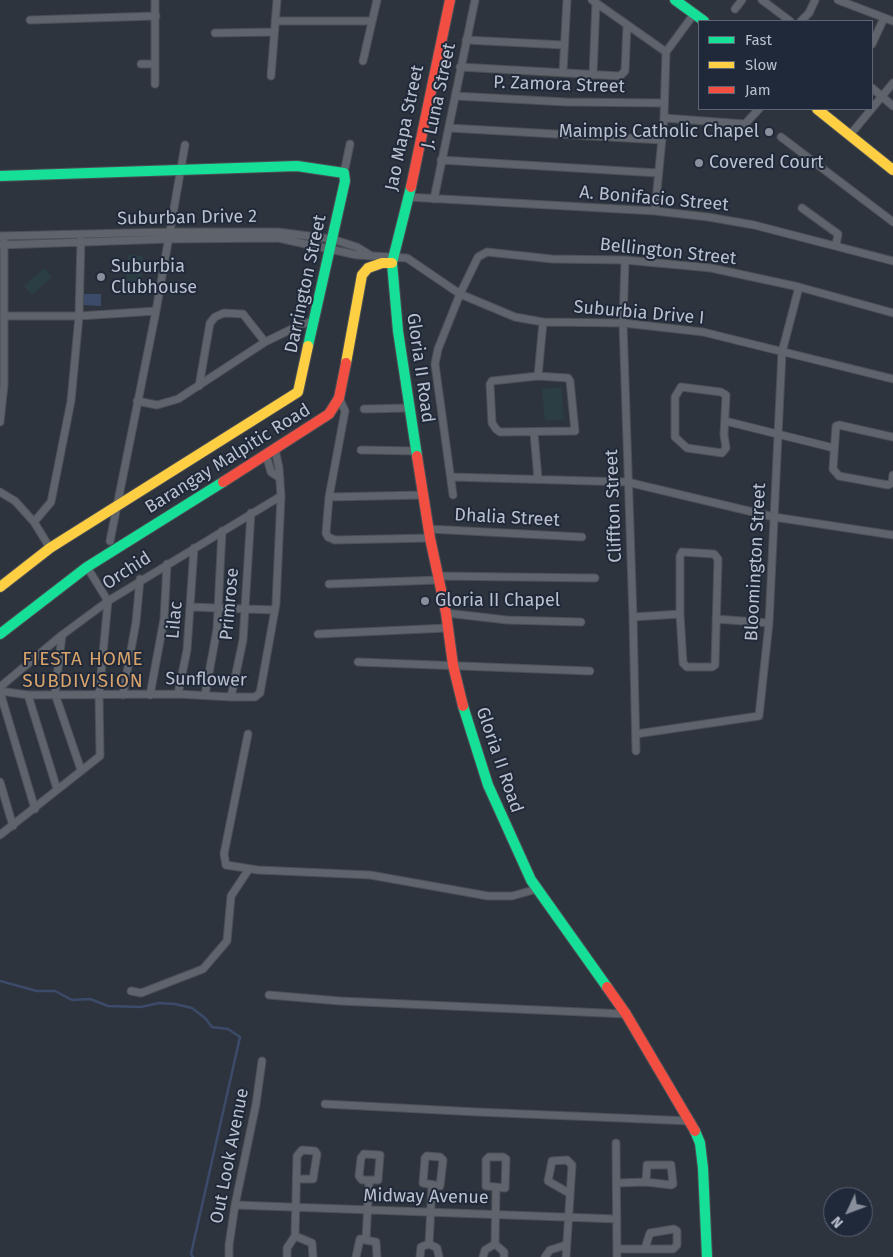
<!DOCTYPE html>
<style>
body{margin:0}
#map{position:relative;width:893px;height:1257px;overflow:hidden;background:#2e343e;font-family:"Fira Sans",sans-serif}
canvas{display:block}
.legend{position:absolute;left:698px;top:20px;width:175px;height:90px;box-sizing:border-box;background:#20293a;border:1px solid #5e6575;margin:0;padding:6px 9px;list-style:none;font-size:15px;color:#bac0cd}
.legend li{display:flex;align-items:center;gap:10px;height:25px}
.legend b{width:25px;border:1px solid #5e6575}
.north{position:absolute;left:823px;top:1187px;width:50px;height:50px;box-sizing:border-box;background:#20293a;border:1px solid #5e6575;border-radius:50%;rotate:227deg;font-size:14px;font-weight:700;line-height:20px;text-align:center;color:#bac0cd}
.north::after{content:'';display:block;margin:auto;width:18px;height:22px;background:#898f9b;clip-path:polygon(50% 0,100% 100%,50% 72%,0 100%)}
</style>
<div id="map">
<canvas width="893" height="1257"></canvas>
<ul class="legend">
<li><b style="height:6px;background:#16e098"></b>Fast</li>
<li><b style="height:6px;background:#ffcf43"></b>Slow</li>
<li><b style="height:6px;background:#f24e42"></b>Jam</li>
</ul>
<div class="north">N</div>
</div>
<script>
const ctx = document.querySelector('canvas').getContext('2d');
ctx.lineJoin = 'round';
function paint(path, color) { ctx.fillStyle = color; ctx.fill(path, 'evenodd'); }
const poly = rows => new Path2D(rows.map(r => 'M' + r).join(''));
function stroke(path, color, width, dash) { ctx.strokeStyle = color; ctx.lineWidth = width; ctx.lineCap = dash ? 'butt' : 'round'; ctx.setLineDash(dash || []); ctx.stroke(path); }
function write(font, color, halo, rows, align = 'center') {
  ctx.font = font + ' "Fira Sans",sans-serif'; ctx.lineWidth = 4; ctx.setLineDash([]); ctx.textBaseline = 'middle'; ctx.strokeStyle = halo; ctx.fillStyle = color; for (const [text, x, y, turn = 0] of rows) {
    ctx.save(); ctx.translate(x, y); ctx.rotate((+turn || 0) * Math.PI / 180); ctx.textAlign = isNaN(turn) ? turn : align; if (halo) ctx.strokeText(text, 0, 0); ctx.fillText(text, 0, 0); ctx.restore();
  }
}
paint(poly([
 [128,255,143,256,141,291,125,290],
 [44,268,52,277,32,295,24,286],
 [561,387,564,419,545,421,542,389]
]), '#2b3e44');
paint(poly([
 [84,294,101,294,101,306,84,305]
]), '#3c4b6a');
stroke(poly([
 [0,981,37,991,55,991,72,1000,90,999,108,1006,141,1007,159,1003,175,1004,192,1008,205,1018,212,1027,228,1029,240,1037,191,1254,193,1257]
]), '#3c4b6a', 2.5);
const street = poly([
 [155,0,155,84],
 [592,0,666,52],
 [762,0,790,21],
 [838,0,893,21],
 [735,9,742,0],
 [30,20,156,16],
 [275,21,372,21],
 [801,21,809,13,815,0],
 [215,33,274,32],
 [466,40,564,45],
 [872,44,884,18],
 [363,61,377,0],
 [141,64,155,64],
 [460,67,620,76,625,71,627,25],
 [563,72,567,0],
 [593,75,596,3],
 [271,76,277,0],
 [872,88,893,106],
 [455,96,566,102,663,103],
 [664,118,745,124,759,109],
 [449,128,662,140],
 [850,135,893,83],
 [781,137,893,222],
 [441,160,658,173],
 [344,173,350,144],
 [407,197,655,211,708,217,754,225,893,261],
 [434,199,475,0],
 [802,208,838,234,836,245],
 [655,211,664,118,666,52,694,14],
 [0,236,169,232,278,232,332,239,357,247,370,255],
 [0,245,169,239,278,238,357,255,407,258,460,294,515,317,543,322,623,323,703,332,893,379],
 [625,260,623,323,633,617,636,751],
 [4,316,79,316,156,311],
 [538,376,568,378,570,381,575,431,500,432,496,429,492,423,490,384,492,381,538,376],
 [538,376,543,322],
 [199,386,210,323,215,317,224,313,243,314,265,342],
 [681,387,721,392,726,395,724,435,726,448,722,453,687,448,675,437,675,397,681,387],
 [339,398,345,411,329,497,326,533,328,537,335,540,430,538],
 [137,401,157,405,178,399,265,342,302,324,315,321],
 [364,409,409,408],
 [725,421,834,448],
 [0,422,4,385,4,241],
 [534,433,538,479],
 [893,437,839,425,836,426,833,469,839,476,888,485,892,483,893,475],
 [361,450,416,451],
 [266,455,271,472,280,478],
 [452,477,627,482,774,517,893,535],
 [0,492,15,501,34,522,50,548],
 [453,495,435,364,438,349,460,294,478,257,487,252,552,259,625,260,711,268,799,287,893,313],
 [329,497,423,495],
 [34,522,51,502,71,401,79,316,81,239],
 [429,529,582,537],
 [110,541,156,311,185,145],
 [682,552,714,554,718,559,715,665,712,667,687,667,683,663,680,614,680,556,682,552],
 [437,576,595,578],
 [329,584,438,580],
 [191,607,275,610],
 [446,613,507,620,581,622],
 [633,617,680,614],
 [716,619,769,623],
 [318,634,447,628],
 [62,635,55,694,81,770],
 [358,662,590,671],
 [0,687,62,635,108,601,281,496],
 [0,691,28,695,178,694,231,697,255,697,260,693,276,604,281,496,279,468,275,449],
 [0,692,35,809],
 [178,694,187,650,194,548],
 [28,695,57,789],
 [123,695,136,622,140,579],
 [150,695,164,619,167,564],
 [205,695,217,629,222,531],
 [231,697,243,640,251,513],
 [248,734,224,854,226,865,258,870,370,875,488,896,512,896,537,889],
 [636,734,759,716,769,623,782,352,799,287],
 [0,782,13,826],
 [0,835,100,756,99,695,108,601,87,567],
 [131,991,141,993,203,969,227,941,231,896,249,869],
 [269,995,340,1001,626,1014],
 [325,1104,477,1112,691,1121],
 [616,1143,617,1257],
 [364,1154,380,1155,378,1180,362,1180,359,1176,361,1158,364,1154],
 [427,1156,440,1157,443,1160,440,1186,423,1183,425,1158,427,1156],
 [489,1157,503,1157,506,1159,505,1188,486,1186,486,1160,489,1157],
 [617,1183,646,1182,671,1185,673,1184,671,1165,647,1165,646,1182],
 [235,1205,617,1219],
 [295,1236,312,1243,313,1257],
 [366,1240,369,1181],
 [429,1244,432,1186],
 [495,1244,496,1189],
 [617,1249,673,1249,677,1245,677,1231,674,1229,650,1233,645,1248],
 [229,1257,229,1245,235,1205,256,1104,262,1061],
 [287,1257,287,1248,295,1236,297,1156,302,1150,315,1151,317,1154,313,1179,297,1179],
 [356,1257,360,1239,376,1242,377,1257],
 [420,1257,421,1247,429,1244,437,1248,439,1257],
 [483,1257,485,1250,495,1244,504,1252,504,1257],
 [545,1257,550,1250,566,1245],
 [566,1257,572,1165,567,1160,552,1161,548,1181,569,1193]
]);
const fast = poly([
 [675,0,704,21],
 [0,176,297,166,344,173,345,181,308,346],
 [411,187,392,263,398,331,417,456],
 [0,634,87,567,223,482],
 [463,706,488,785,531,880,607,987],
 [695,1131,700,1143,703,1168,707,1257]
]);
const slow = poly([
 [817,109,893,170],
 [346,363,362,275,368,268,382,263,392,263],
 [0,587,50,548,298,392,308,346]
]);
const jam = poly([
 [411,187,450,0],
 [417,456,430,538,446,613,453,665,463,706],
 [223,482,329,414,339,398,346,363],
 [607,987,626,1014,695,1131]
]);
stroke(street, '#4b4f56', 9);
stroke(fast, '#4b4f56', 12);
stroke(slow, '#4b4f56', 12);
stroke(jam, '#4b4f56', 12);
stroke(street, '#5f636b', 7);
stroke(fast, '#16e098', 10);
stroke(slow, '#ffcf43', 10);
stroke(jam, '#f24e42', 10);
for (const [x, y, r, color] of [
 [769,132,5,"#898f9b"],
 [699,163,5,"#898f9b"],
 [101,277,5,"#898f9b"],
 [425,601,5,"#898f9b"]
]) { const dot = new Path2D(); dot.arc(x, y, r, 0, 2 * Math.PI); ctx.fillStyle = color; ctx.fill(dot); stroke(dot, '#20293a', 2); }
write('18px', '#bac0cd', '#20293a', [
 ["P. Zamora Street",559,85,2],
 ["J. Luna Street",439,96,-78],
 ["Jao Mapa Street",405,128,-78],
 ["A. Bonifacio Street",654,199,5],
 ["Suburban Drive 2",187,218,-1],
 ["Bellington Street",668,252,6],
 ["Darrington Street",306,284,-78],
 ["Suburbia Drive I",639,313,5],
 ["Gloria II Road",420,368,82],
 ["Barangay Malpitic Road",228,459,-32],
 ["Cliffton Street",614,506,-92],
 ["Dhalia Street",507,518,3],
 ["Bloomington Street",756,562,-87],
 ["Orchid",127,571,-33],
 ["Primrose",230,604,-85],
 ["Lilac",175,620,-85],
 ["Sunflower",206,680,1],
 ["Gloria II Road",499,760,71],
 ["Out Look Avenue",230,1156,-79],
 ["Midway Avenue",426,1197,1]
]);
write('18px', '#bac0cd', '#20293a', [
 ["Maimpis Catholic Chapel",759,132,"right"],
 ["Covered Court",709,163],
 ["Suburbia",111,267],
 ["Clubhouse",111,288],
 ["Gloria II Chapel",435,601]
], 'left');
ctx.letterSpacing = '1px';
write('19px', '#d8a36a', '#20293a', [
 ["FIESTA HOME",83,660],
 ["SUBDIVISION",83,682]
]);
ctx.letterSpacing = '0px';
</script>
